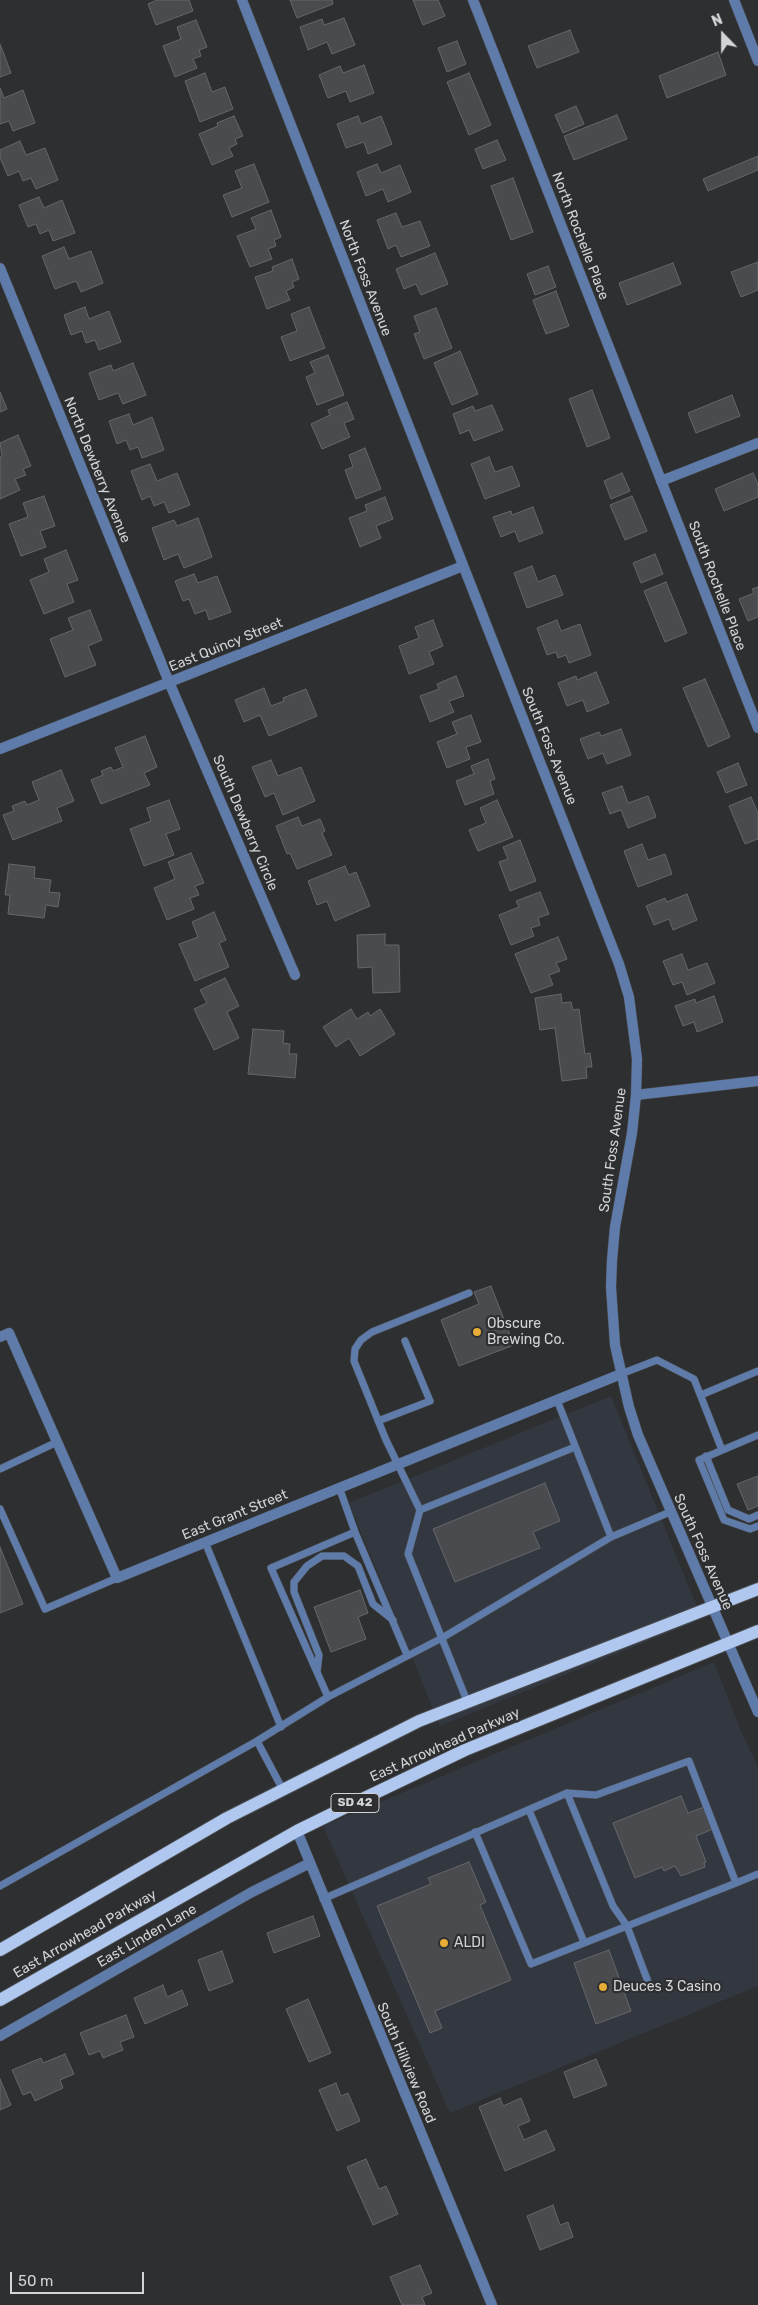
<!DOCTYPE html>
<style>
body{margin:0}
#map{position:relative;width:758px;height:2305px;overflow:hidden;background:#2d2f31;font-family:Rubik,sans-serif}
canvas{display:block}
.north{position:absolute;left:698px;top:10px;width:50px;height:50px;-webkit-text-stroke:4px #2d2f31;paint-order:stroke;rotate:338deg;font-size:14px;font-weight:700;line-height:20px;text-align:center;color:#d3d4d6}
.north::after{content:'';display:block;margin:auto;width:18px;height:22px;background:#d3d4d6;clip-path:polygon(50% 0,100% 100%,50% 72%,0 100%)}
.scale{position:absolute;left:10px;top:2272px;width:134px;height:22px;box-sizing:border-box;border:2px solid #d3d4d6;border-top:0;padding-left:6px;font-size:15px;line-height:18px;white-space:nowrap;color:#d3d4d6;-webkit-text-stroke:4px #2d2f31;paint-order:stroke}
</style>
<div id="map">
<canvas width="758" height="2305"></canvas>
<div class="north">N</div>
<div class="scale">50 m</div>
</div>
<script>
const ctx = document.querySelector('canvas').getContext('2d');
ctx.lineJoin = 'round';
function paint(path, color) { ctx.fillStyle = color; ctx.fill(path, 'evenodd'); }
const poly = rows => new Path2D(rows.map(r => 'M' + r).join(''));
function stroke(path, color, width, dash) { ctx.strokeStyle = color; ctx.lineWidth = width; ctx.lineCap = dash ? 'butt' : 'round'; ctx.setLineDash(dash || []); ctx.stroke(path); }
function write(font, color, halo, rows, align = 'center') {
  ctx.font = font + ' Rubik,sans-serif'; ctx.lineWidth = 4.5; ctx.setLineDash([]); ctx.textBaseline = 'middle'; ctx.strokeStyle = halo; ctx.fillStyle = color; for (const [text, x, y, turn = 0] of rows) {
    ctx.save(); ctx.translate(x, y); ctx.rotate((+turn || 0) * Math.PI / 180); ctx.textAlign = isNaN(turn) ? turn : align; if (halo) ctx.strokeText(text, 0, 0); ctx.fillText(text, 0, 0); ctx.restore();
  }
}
paint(poly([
 [611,1396,702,1619,440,1726,349,1503],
 [714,1662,740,1729,758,1767,758,1986,450,2113,323,1826]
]), '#333840');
const building = poly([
 [157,0,189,0,193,11,156,25,148,4,157,0],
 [290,0,332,0,333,4,297,18,290,0],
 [413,0,438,0,445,16,423,25,413,0],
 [344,18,355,45,332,54,327,42,308,50,300,27,322,19,324,25,344,18],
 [196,20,207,47,199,50,201,56,193,59,197,68,175,77,163,46,181,39,177,27,196,20],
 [570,30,579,52,537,68,528,46,570,30],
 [457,41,466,64,447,72,438,48,457,41],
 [0,44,11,73,0,77,0,44],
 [718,52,726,75,667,98,659,76,718,52],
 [364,65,374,93,350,102,346,91,328,98,319,75,340,66,343,73,364,65],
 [205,73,212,92,225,87,233,109,200,122,185,81,205,73],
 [469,73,491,125,469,135,447,82,469,73],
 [0,88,4,98,23,90,35,123,13,131,9,121,0,124,0,88],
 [576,106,584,124,563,133,555,115,576,106],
 [617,115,627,139,574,160,564,136,617,115],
 [234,116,243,136,235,139,237,144,229,148,233,156,212,165,199,134,218,126,217,123,234,116],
 [358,116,361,124,381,116,392,144,368,154,364,142,346,148,337,124,358,116],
 [497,140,506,160,483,169,475,149,497,140],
 [20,141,26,155,45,148,58,180,36,189,31,178,23,181,19,171,8,176,0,158,0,150,20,141],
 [758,156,758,170,708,191,703,179,758,156],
 [254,164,269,202,232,217,223,195,242,188,235,171,254,164],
 [377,164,381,173,400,165,411,192,388,202,383,189,366,196,357,172,377,164],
 [513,178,533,232,511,240,491,186,513,178],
 [39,197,44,208,62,200,75,233,53,241,49,230,40,234,36,224,28,227,19,205,39,197],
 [271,210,281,237,274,240,276,246,268,249,272,259,250,267,237,236,256,229,251,218,271,210],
 [396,213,402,227,420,221,430,246,401,257,396,245,388,249,377,220,396,213],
 [64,247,69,259,91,251,103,283,81,292,76,281,55,289,42,256,64,247],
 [435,253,448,284,421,295,416,284,404,289,396,269,435,253],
 [292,259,299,279,292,282,294,287,286,291,290,300,267,309,255,277,273,271,272,267,292,259],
 [758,262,758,290,741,297,731,272,758,262],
 [673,263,681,284,627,305,619,283,673,263],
 [548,266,556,287,535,295,527,274,548,266],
 [556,291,569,326,546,334,533,300,556,291],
 [85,307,89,319,109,311,121,342,99,350,95,340,86,343,82,331,71,335,64,315,85,307],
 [309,307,325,348,290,361,281,337,297,331,291,314,309,307],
 [436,308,452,348,424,359,414,334,420,332,414,316,436,308],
 [460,351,478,394,452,405,434,363,460,351],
 [328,355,344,395,317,405,306,377,315,373,310,362,328,355],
 [133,363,146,395,123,404,118,393,99,400,89,373,111,365,113,371,133,363],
 [592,390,610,438,587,447,569,399,592,390],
 [0,392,7,409,0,412,0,392],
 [732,395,740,416,696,433,688,413,732,395],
 [347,402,354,419,344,423,350,437,322,449,311,424,330,415,328,410,347,402],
 [492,405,503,430,474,441,469,430,460,434,453,414,473,406,475,411,492,405],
 [129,414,133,425,152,417,164,450,142,458,138,447,130,450,126,440,117,444,109,421,129,414],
 [18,435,31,466,23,469,26,475,15,479,20,490,0,499,0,457,2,456,0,443,18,435],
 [365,448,381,489,356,499,345,470,353,467,349,455,365,448],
 [489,457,495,472,512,466,520,486,485,499,471,464,489,457],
 [150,464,157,481,177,473,190,505,169,513,164,502,154,506,150,496,142,500,131,471,150,464],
 [622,473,630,491,611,499,604,481,622,473],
 [753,473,758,484,758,497,724,511,715,489,753,473],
 [44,496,55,526,40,531,46,547,21,556,9,524,28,517,23,503,44,496],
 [632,496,647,531,625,540,610,505,632,496],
 [385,497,393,519,376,526,381,538,360,547,349,518,367,511,365,505,385,497],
 [533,507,543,533,519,542,515,531,501,537,493,517,511,511,512,515,533,507],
 [198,518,212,557,184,568,178,554,164,560,152,528,174,520,177,526,198,518],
 [66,550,78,580,67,584,74,602,44,614,30,580,49,572,44,559,66,550],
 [655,554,663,574,641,583,633,563,655,554],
 [532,566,538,582,555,575,563,595,527,608,514,573,532,566],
 [194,574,198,583,217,576,231,612,209,620,206,610,195,614,189,599,183,601,175,581,194,574],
 [666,582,687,633,665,642,644,591,666,582],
 [758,587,758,617,748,621,739,599,754,593,752,589,758,587],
 [90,610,102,640,88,646,96,665,65,677,50,639,73,630,68,618,90,610],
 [433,620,443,646,429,652,434,664,409,674,399,646,419,638,415,627,433,620],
 [557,620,561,631,580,624,591,655,569,663,566,655,558,658,556,652,547,655,537,628,557,620],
 [596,672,609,703,587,712,583,700,567,706,558,683,576,676,577,680,596,672],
 [456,676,464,696,449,701,454,712,430,722,420,696,439,689,437,684,456,676],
 [705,679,730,737,708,747,683,688,705,679],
 [264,688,271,706,284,701,283,698,306,689,317,716,269,736,260,715,244,722,235,700,264,688],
 [471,715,481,742,466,747,470,759,447,768,437,742,457,734,452,722,471,715],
 [621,729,631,755,607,764,603,753,588,759,580,739,599,732,601,736,621,729],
 [145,736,157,767,144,773,150,785,101,804,91,780,103,775,101,771,111,767,113,771,123,767,115,748,145,736],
 [488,759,495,779,490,781,494,794,465,805,456,781,474,774,471,766,488,759],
 [271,760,278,776,301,767,315,801,283,815,274,793,265,797,252,767,271,760],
 [738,763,747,785,726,793,717,772,738,763],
 [61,770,74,801,57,808,62,821,13,840,3,815,14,811,12,806,25,801,27,805,39,800,32,782,61,770],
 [622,786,628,803,648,796,656,817,628,828,621,810,610,814,602,793,622,786],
 [751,797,758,813,758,839,745,844,729,806,751,797],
 [169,800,180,829,166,834,174,855,144,866,130,829,151,821,147,808,169,800],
 [497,800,513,837,478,851,469,830,486,823,480,808,497,800],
 [298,817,302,826,320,819,325,831,322,833,332,855,297,869,290,853,287,854,276,826,298,817],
 [520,840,536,881,510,891,499,862,508,859,503,847,520,840],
 [642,844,648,860,665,854,672,874,638,887,624,851,642,844],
 [191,853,204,883,195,886,199,895,190,898,194,909,167,920,154,888,175,879,168,862,191,853],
 [9,864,35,867,34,878,51,880,49,892,60,893,58,907,46,905,44,918,8,914,10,895,5,895,9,864],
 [345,866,349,875,356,872,370,906,335,921,327,901,317,905,308,881,345,866],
 [540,892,549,914,538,918,540,925,531,928,534,936,511,945,499,915,519,907,516,901,540,892],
 [687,894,697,920,673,930,669,919,654,925,646,906,665,898,667,902,687,894],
 [214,912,226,940,219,943,229,967,195,981,179,944,198,937,192,922,214,912],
 [385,934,385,945,399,945,400,992,373,993,372,967,358,968,357,935,385,934],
 [558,937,567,959,556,963,560,971,549,975,553,985,531,993,515,954,558,937],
 [682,954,688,970,707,963,715,983,687,995,682,982,673,985,663,961,682,954],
 [225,978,239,1006,227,1012,239,1038,214,1050,194,1009,207,1003,200,990,225,978],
 [561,994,562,1003,571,1002,573,1010,579,1009,585,1054,590,1053,592,1067,586,1067,587,1078,562,1081,555,1028,540,1030,535,998,561,994],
 [714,996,723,1022,697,1032,694,1022,683,1026,675,1006,695,999,696,1003,714,996],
 [351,1009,357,1019,368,1012,370,1016,380,1009,395,1034,360,1056,349,1038,336,1047,323,1027,351,1009],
 [253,1029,284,1031,283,1043,290,1044,289,1054,297,1054,295,1078,248,1074,253,1029],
 [491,1286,514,1345,459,1366,441,1320,479,1304,474,1292,491,1286],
 [758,1476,758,1506,748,1510,737,1484,758,1476],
 [545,1483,560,1521,533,1532,540,1548,455,1582,433,1529,545,1483],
 [0,1547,23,1604,0,1613,0,1547],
 [360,1590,368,1613,358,1617,366,1639,331,1652,314,1607,360,1590],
 [681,1796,688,1813,704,1807,713,1829,696,1836,706,1862,704,1863,705,1867,681,1876,675,1866,664,1871,662,1867,635,1878,613,1823,681,1796],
 [469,1862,486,1902,480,1905,511,1980,435,2011,442,2028,430,2033,377,1906,431,1884,428,1878,469,1862],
 [313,1916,320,1936,274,1953,267,1933,313,1916],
 [609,1950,631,2011,596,2024,574,1963,609,1950],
 [222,1951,233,1982,209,1991,198,1960,222,1951],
 [163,1985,167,1997,182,1990,188,2005,145,2024,134,1998,163,1985],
 [308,1999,331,2053,309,2062,286,2009,308,1999],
 [126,2015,134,2037,120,2042,123,2050,103,2058,100,2051,89,2055,80,2033,126,2015],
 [65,2054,74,2074,60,2080,63,2088,35,2101,31,2092,23,2095,12,2070,41,2058,43,2063,65,2054],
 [596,2059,607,2085,574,2098,564,2072,596,2059],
 [0,2079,11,2105,0,2110,0,2079],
 [336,2083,341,2096,348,2093,360,2121,337,2131,319,2090,336,2083],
 [500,2098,503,2106,521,2098,530,2121,518,2126,524,2140,546,2130,555,2150,505,2171,479,2107,500,2098],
 [366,2159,379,2189,386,2186,398,2214,373,2225,347,2167,366,2159],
 [553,2205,560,2225,568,2222,573,2237,540,2250,527,2216,553,2205],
 [420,2265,432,2293,422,2297,425,2305,402,2305,390,2277,420,2265]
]);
paint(building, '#494b4e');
stroke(building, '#65676a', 1);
const service = poly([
 [621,1374,657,1360,694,1379,722,1450],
 [701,1395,758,1371],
 [557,1400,611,1537],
 [378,1421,430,1401,405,1341],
 [758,1435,699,1460,724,1520,750,1529,758,1526],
 [706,1456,728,1510,749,1519,758,1515],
 [0,1469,57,1442],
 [339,1487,355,1532,407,1655],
 [0,1509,45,1609,117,1578],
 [420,1510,575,1447],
 [205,1542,281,1727],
 [317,1672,319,1655,294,1592,294,1582,307,1566,322,1556,344,1556,358,1566,373,1604,393,1620],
 [328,1697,271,1568,355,1532],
 [467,1701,408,1554,420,1510,386,1440,354,1361,355,1349,361,1340,372,1332,469,1293],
 [283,1790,257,1741,328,1697,442,1638,611,1537,670,1512],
 [567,1793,613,1906,627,1926,650,1987],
 [529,1810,584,1942],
 [475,1832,531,1964,736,1883],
 [0,1886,257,1741],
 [323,1899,567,1793,596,1795,689,1761,736,1883,758,1874]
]);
const minor = poly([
 [473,0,758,728],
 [734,0,758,61],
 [0,268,169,682,295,975],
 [661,481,758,443],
 [0,749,463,566],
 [636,1095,758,1081],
 [0,1337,9,1333,117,1578,621,1374],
 [297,1831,492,2305],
 [0,2036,252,1892,308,1864]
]);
const tertiary = poly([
 [242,0,619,964,629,997,637,1059,636,1095,632,1133,615,1227,612,1260,611,1287,615,1345,629,1407,638,1435,758,1712]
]);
const primary = poly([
 [0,1950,227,1818,419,1721,758,1589],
 [0,2000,297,1831,350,1805,465,1750,758,1631]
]);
stroke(service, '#4b4d4f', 8);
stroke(minor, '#4b4d4f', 11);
stroke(tertiary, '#4b4d4f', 11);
stroke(primary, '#4b4d4f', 14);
stroke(service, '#5f7baa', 7);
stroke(minor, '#5f7baa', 10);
stroke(tertiary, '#5f7baa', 10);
stroke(primary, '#b0c8ef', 12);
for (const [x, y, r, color] of [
 [477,1332,5,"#e7ac36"],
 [444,1943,5,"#e7ac36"],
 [603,1987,5,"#e7ac36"]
]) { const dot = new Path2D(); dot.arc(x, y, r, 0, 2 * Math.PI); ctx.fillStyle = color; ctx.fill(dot); stroke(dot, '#2d2f31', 2); }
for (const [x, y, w] of [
 [355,1803,48]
]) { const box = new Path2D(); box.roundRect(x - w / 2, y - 9.5, w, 19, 4); ctx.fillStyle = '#2d2f31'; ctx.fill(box); stroke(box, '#d3d4d6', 1); }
write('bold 12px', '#d3d4d6', null, [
 ["SD 42",355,1803]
]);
write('14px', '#d3d4d6', '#2d2f31', [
 ["North Rochelle Place",580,236,69],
 ["North Foss Avenue",365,278,69],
 ["North Dewberry Avenue",97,470,68],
 ["South Rochelle Place",717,586,69],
 ["East Quincy Street",226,645,-22],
 ["South Foss Avenue",549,746,68],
 ["South Dewberry Circle",245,823,67],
 ["South Foss Avenue",613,1150,-82],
 ["East Grant Street",235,1515,-22],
 ["South Foss Avenue",703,1552,66],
 ["East Arrowhead Parkway",445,1745,-24],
 ["East Arrowhead Parkway",85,1934,-30],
 ["East Linden Lane",147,1936,-30],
 ["South Hillview Road",406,2063,67]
]);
write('14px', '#d3d4d6', '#2d2f31', [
 ["Obscure",487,1324],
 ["Brewing Co.",487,1340],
 ["ALDI",454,1943],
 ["Deuces 3 Casino",613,1987]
], 'left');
</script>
